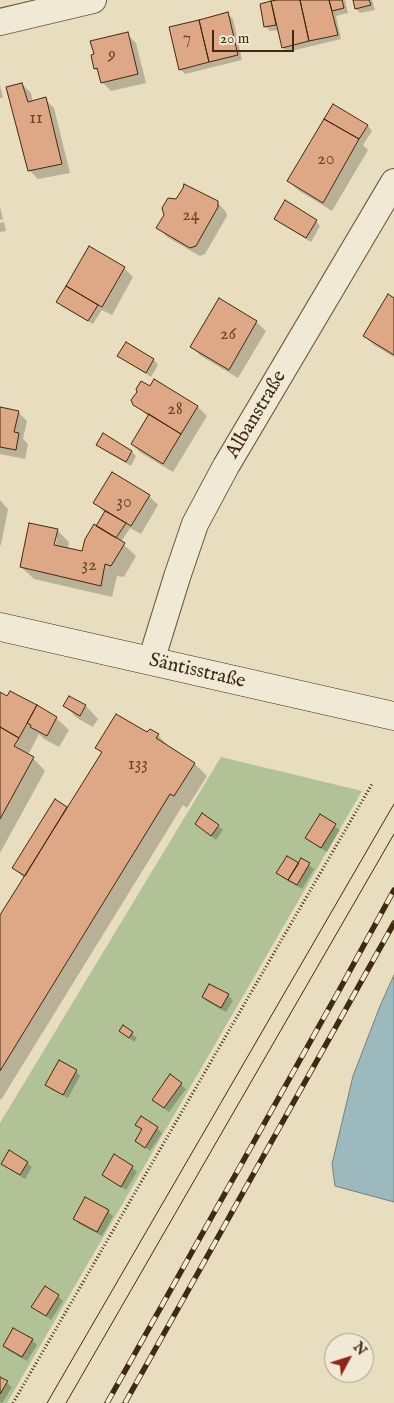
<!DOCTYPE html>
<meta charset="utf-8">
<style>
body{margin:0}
#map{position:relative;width:394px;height:1403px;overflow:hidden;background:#e8ddbe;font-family:"IM FELL English",serif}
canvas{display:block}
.north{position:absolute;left:324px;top:1333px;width:50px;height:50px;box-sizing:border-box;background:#f0e9d5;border:1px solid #aa9d85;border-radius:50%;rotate:50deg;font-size:14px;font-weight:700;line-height:20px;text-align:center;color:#422a0c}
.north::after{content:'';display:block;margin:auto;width:18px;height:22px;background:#8f2418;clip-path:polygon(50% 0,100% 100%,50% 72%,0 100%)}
.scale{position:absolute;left:212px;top:30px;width:82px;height:22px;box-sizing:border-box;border:2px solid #422a0c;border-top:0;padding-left:6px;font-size:15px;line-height:18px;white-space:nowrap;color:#422a0c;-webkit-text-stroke:4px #f0e9d5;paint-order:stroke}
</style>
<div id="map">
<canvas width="394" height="1403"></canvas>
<div class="north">N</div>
<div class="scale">20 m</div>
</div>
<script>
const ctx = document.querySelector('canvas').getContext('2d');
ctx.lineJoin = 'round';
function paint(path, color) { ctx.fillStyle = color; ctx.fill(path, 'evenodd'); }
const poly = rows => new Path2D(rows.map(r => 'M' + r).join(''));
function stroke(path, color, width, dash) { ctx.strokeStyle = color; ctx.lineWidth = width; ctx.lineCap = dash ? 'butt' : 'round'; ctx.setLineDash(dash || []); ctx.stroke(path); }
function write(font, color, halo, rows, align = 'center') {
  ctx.font = font + ' "IM FELL English",serif'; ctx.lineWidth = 4.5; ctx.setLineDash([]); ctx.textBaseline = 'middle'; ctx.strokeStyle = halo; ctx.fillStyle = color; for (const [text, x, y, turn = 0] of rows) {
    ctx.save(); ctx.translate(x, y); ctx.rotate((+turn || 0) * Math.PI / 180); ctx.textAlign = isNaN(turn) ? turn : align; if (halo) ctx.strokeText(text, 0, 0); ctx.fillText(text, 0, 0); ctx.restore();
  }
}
paint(poly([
 [221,757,362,791,7,1403,0,1403,0,1123]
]), '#b0c296');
const water = poly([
 [394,975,394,1202,335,1186,332,1164,353,1076,380,1006,394,975]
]);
paint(water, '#9cb9bd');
stroke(water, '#788076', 1);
paint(poly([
 [282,0,345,0,348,13,336,16,341,39,287,52,283,47,279,30,270,31,265,26,261,5],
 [354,0,372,0,375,10,360,13,356,9],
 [228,14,233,19,242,60,185,74,180,69],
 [127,34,136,43,146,83,111,91,102,82,99,73,95,68],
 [22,84,31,93,33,102,45,99,54,108,70,173,38,179,29,170],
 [0,85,3,98,0,98],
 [334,106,368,126,372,131,363,145,368,150,332,211,298,190,288,181],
 [217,202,226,212,227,216,205,254,200,256,167,237,158,227,165,215],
 [0,206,3,219,0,220],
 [276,218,316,221,320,226,311,242,280,223],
 [4,222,6,231,0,232,0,223],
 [89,248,124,268,133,277,112,315,102,310,93,324,63,307,58,302],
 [220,300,256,322,266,331,238,378,201,356,192,347],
 [394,300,394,357,374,345,365,336],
 [126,344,154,360,158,365,151,377,124,360,119,356],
 [155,381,198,407,207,416,173,472,141,453,132,444,149,417,134,404,139,392,151,388],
 [0,408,18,412,27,421,23,439,28,444,25,459,0,454],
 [103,435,132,452,136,456,131,466,102,449,98,444],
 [149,496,158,505,141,534,130,528,121,542,136,556,124,577,117,576,112,597,34,579,21,567,57,530,69,542,68,549,83,553,105,513,95,503],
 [55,537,57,537,54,551,52,551],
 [0,500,8,509,1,545,0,545],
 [0,693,56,718,69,730,59,747,44,739,39,734,28,755,33,758,45,771,0,853],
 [70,697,86,706,98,719,93,727,77,718,65,706],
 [148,734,158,735,170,748,195,764,207,776,187,808,183,805,1,1100,0,1099,0,917,24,878,13,867,55,801,68,809,103,754,97,748],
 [203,815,223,830,216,840,196,824],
 [320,816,340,830,327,852,306,838],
 [302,860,314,869,302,889,283,878,278,873,300,865],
 [210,985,228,995,233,1000,226,1012,208,1002,203,997],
 [124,1027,137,1038,134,1042,121,1031],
 [76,1071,80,1076,68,1098,51,1089,47,1085],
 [171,1076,186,1089,169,1112,158,1104],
 [137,1125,157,1128,162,1133,150,1151,137,1141,142,1130],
 [27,1163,32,1167,25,1179,2,1164],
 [132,1167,137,1172,126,1190,104,1175],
 [108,1211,113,1216,102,1236,79,1224,75,1219],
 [58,1296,63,1301,51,1320,33,1307],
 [32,1340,37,1345,27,1361,9,1351,4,1346],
 [0,1378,12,1387,2,1403,0,1402]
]), '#0003');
const building = poly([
 [277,0,300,0,309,41,282,48,271,1,277,0],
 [300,0,329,0,338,35,309,41,300,0],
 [329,0,342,0,344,8,332,11,329,0],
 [353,0,369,0,371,5,355,9,353,0],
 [271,1,276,25,264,27,260,4,271,1],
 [228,12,238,55,209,62,199,20,228,12],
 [199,20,209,62,179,70,169,27,199,20],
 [128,32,138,74,101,83,97,68,94,69,91,55,94,54,90,41,128,32],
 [22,83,28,102,46,97,62,164,28,171,6,87,22,83],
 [333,104,368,125,359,139,324,119,333,104],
 [324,119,359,139,323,203,287,181,324,119],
 [184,184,218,201,218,207,196,246,190,248,156,228,164,215,162,208,168,198,176,199,183,188,184,184],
 [285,200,317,220,306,238,274,219,285,200],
 [89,246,125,267,102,307,66,286,89,246],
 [66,286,98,305,88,321,56,302,66,286],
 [388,294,394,298,394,355,363,336,388,294],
 [219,298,257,321,229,370,190,347,219,298],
 [126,342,154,359,146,373,117,356,126,342],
 [154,379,198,406,181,434,133,405,131,400,137,392,136,389,141,381,150,386,154,379],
 [0,407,19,411,14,432,19,433,16,450,0,447,0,407],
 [149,414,181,434,163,464,131,444,149,414],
 [103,433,132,451,126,462,96,445,103,433],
 [112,472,150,495,131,526,93,503,112,472],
 [105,511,126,523,116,538,96,526,105,511],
 [29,523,58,529,54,545,82,551,85,539,94,524,125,543,111,566,105,564,101,586,20,567,29,523],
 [10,691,37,705,19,738,0,727,0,692,7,696,10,691],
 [69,696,86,705,80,716,63,706,69,696],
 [37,705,57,717,47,736,30,727,31,725,27,723,37,705],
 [116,714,147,732,150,729,159,734,156,738,195,763,174,796,170,794,0,1071,0,915,102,752,95,748,116,714],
 [0,727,19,738,14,746,34,757,0,819,0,727],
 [55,799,67,807,25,876,12,868,55,799],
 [202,813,219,825,211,836,195,824,202,813],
 [320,814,336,824,321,848,305,838,320,814],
 [287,856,299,863,288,880,276,873,287,856],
 [301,858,310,863,297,885,288,880,301,858],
 [209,984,229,994,221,1008,202,997,209,984],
 [123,1025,133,1032,129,1038,119,1031,123,1025],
 [59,1060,77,1070,63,1095,45,1085,59,1060],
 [170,1074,182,1083,164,1108,152,1100,170,1074],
 [141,1116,158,1127,145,1148,135,1141,142,1129,135,1125,141,1116],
 [9,1150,28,1162,20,1175,1,1164,9,1150],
 [114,1154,133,1166,121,1187,102,1175,114,1154],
 [85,1197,109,1210,97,1232,73,1219,85,1197],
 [45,1286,59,1295,46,1316,31,1307,45,1286],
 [13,1328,33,1339,22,1357,3,1346,13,1328],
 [0,1377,8,1381,0,1394,0,1377]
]);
paint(building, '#dea786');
stroke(building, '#422a0c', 1);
const street = poly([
 [0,22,93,0],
 [151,661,177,577,195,524,226,466,394,182]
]);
const secondary = poly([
 [0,627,394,716]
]);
stroke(street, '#6c5738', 28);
stroke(secondary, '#422a0c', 29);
stroke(poly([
 [13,1403,372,784]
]), '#422a0c', 3, [1, 2.5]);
stroke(street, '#f0e9d5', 26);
stroke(secondary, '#f0e9d5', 28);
stroke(poly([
 [47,1403,394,804],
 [66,1403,394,834]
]), '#422a0c', 1);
const rail = poly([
 [107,1403,341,987,394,890],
 [125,1403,394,923]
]);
stroke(rail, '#422a0c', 5.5);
stroke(rail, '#f0e9d5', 4, [11]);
write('18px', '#69492a', null, [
 ["7",187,39],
 ["9",112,55],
 ["11",36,119],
 ["20",326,160],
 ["24",191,216],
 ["26",228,335],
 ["28",175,410],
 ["30",124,503],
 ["32",89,566],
 ["133",138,765]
]);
write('20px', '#422a0c', '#f0e9d5', [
 ["Albanstraße",257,415,-59],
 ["Säntisstraße",197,672,13]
]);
</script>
